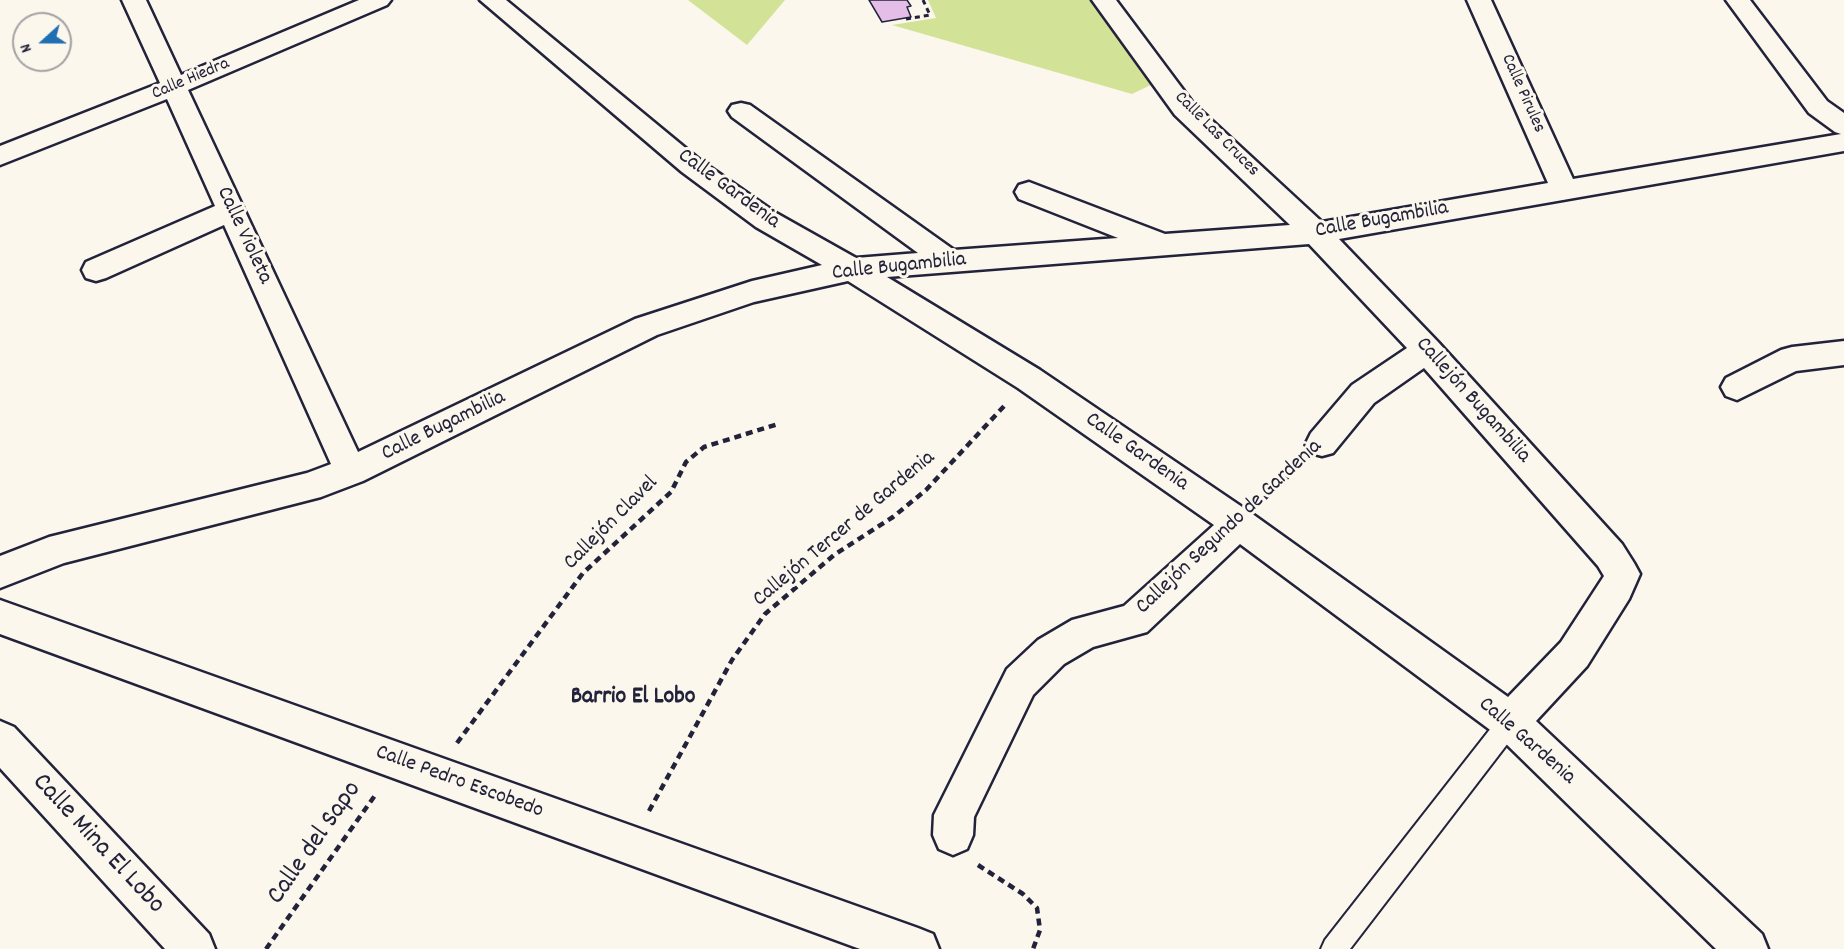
<!DOCTYPE html>
<meta charset="utf-8">
<style>
body{margin:0}
#map{position:relative;width:1844px;height:949px;overflow:hidden;background:#fbf7ec;font-family:Dekko,sans-serif}
canvas{display:block}
.north{position:absolute;left:12px;top:12px;width:60px;height:60px;box-sizing:border-box;background:#fbf7ec;border:2px solid #a4a2a5;border-radius:50%;rotate:249deg;font-size:16px;font-weight:700;line-height:24px;text-align:center;color:#22223b}
.north::after{content:'';display:block;margin:auto;width:21px;height:27px;background:#1f6fb2;clip-path:polygon(50% 0,100% 100%,50% 72%,0 100%)}
</style>
<div id="map">
<canvas width="1844" height="949"></canvas>
<div class="north">N</div>
</div>
<script>
const ctx = document.querySelector('canvas').getContext('2d');
ctx.lineJoin = 'round';
function paint(path, color) { ctx.fillStyle = color; ctx.fill(path, 'evenodd'); }
const poly = rows => new Path2D(rows.map(r => 'M' + r).join(''));
function stroke(path, color, width, dash) { ctx.strokeStyle = color; ctx.lineWidth = width; ctx.lineCap = dash ? 'butt' : 'round'; ctx.setLineDash(dash || []); ctx.stroke(path); }
function write(font, color, halo, rows, align = 'center') {
  ctx.font = font + ' Dekko,sans-serif'; ctx.lineWidth = 6; ctx.setLineDash([]); ctx.textBaseline = 'middle'; ctx.strokeStyle = halo; ctx.fillStyle = color; for (const [text, x, y, turn = 0] of rows) {
    ctx.save(); ctx.translate(x, y); ctx.rotate((+turn || 0) * Math.PI / 180); ctx.textAlign = isNaN(turn) ? turn : align; if (halo) ctx.strokeText(text, 0, 0); ctx.fillText(text, 0, 0); ctx.restore();
  }
}
paint(poly([
 [688,0,785,0,747,45],
 [928,0,1095,0,1157,82,1132,94,892,25,936,18]
]), '#d2e397');
const building = poly([
 [869,0,907,0,911,6,907,7,911,17,882,22,869,0]
]);
paint(building, '#e5bee7');
stroke(building, '#22223b', 1.5);
const lane = poly([
 [1510,711,1518,714,1521,722,1518,730,1350,949,1321,949,1325,940,1502,714,1510,711]
]);
const street = poly([
 [122,0,146,0,181,75,359,0,391,0,387,5,188,90,358,452,635,319,752,281,822,265,756,227,682,172,480,0,506,0,700,160,776,213,856,258,918,253,732,117,728,111,732,105,741,103,750,105,954,250,1118,238,1019,199,1015,192,1019,185,1029,182,1165,234,1290,225,1175,115,1092,0,1116,0,1193,103,1322,222,1548,183,1467,0,1491,0,1573,179,1841,134,1835,132,1809,113,1726,0,1750,0,1827,101,1844,113,1844,151,1339,239,1438,342,1622,544,1634,563,1640,574,1629,599,1587,666,1536,721,1762,934,1768,949,1716,949,1497,735,1240,544,1147,632,1093,647,1064,664,1033,695,974,817,973,835,967,849,953,855,939,849,933,835,934,815,1007,669,1038,640,1072,620,1124,606,1214,525,1018,388,848,281,754,302,657,335,363,481,321,497,64,563,0,588,0,556,49,537,307,473,331,464,224,225,106,278,96,281,86,278,82,270,86,262,215,206,167,99,0,165,0,146,160,83,122,0],
 [1309,244,1407,348,1352,385,1311,433,1306,443,1311,453,1322,456,1333,453,1374,403,1424,368,1598,566,1604,576,1561,642,1508,697,1251,513,1040,370,887,277,1309,244],
 [1844,341,1844,365,1796,371,1737,400,1726,396,1721,387,1726,378,1781,350,1792,347,1844,341],
 [0,600,918,928,933,934,939,949,860,949,0,634,0,600],
 [0,721,14,727,209,934,215,949,165,949,0,768,0,721]
]);
stroke(lane, '#22223b', 4);
stroke(street, '#22223b', 5);
stroke(poly([
 [906,19,930,15,923,0]
]), '#22223b', 3, [5, 4]);
stroke(poly([
 [1265,498,1299,466],
 [457,743,583,573,671,492,686,462,704,447,778,424],
 [649,811,732,660,765,614,834,555,893,517,926,490,1006,404],
 [978,865,1023,894,1037,908,1040,930,1033,949],
 [266,949,376,794]
]), '#22223b', 4.5, [7, 5]);
paint(lane, '#fbf7ec');
paint(street, '#fbf7ec');
write('18px', '#22223b', '#fbf7ec', [
 ["Calle Hiedra",191,80,-23],
 ["Calle Pirules",1522,94,66],
 ["Calle Las Cruces",1216,135,45]
]);
write('22px', '#22223b', '#fbf7ec', [
 ["Calle Gardenia",728,190,36],
 ["Calle Bugambilia",1382,221,-10],
 ["Calle Violeta",243,236,65],
 ["Calle Bugambilia",899,268,-6],
 ["Callejón Bugambilia",1472,401,48],
 ["Calle Bugambilia",444,427,-26],
 ["Calle Gardenia",1136,453,35],
 ["Callejón Clavel",612,524,-45],
 ["Callejón Segundo de Gardenia",1230,528,-43],
 ["Callejón Tercer de Gardenia",845,530,-40],
 ["Calle Gardenia",1526,742,41],
 ["Calle Pedro Escobedo",459,783,20]
]);
write('bold 24px', '#22223b', '#fbf7ec', [
 ["Barrio El Lobo",633,699]
]);
write('27px', '#22223b', '#fbf7ec', [
 ["Calle del Sapo",316,844,-55],
 ["Calle Mina El Lobo",97,845,47]
]);
</script>
